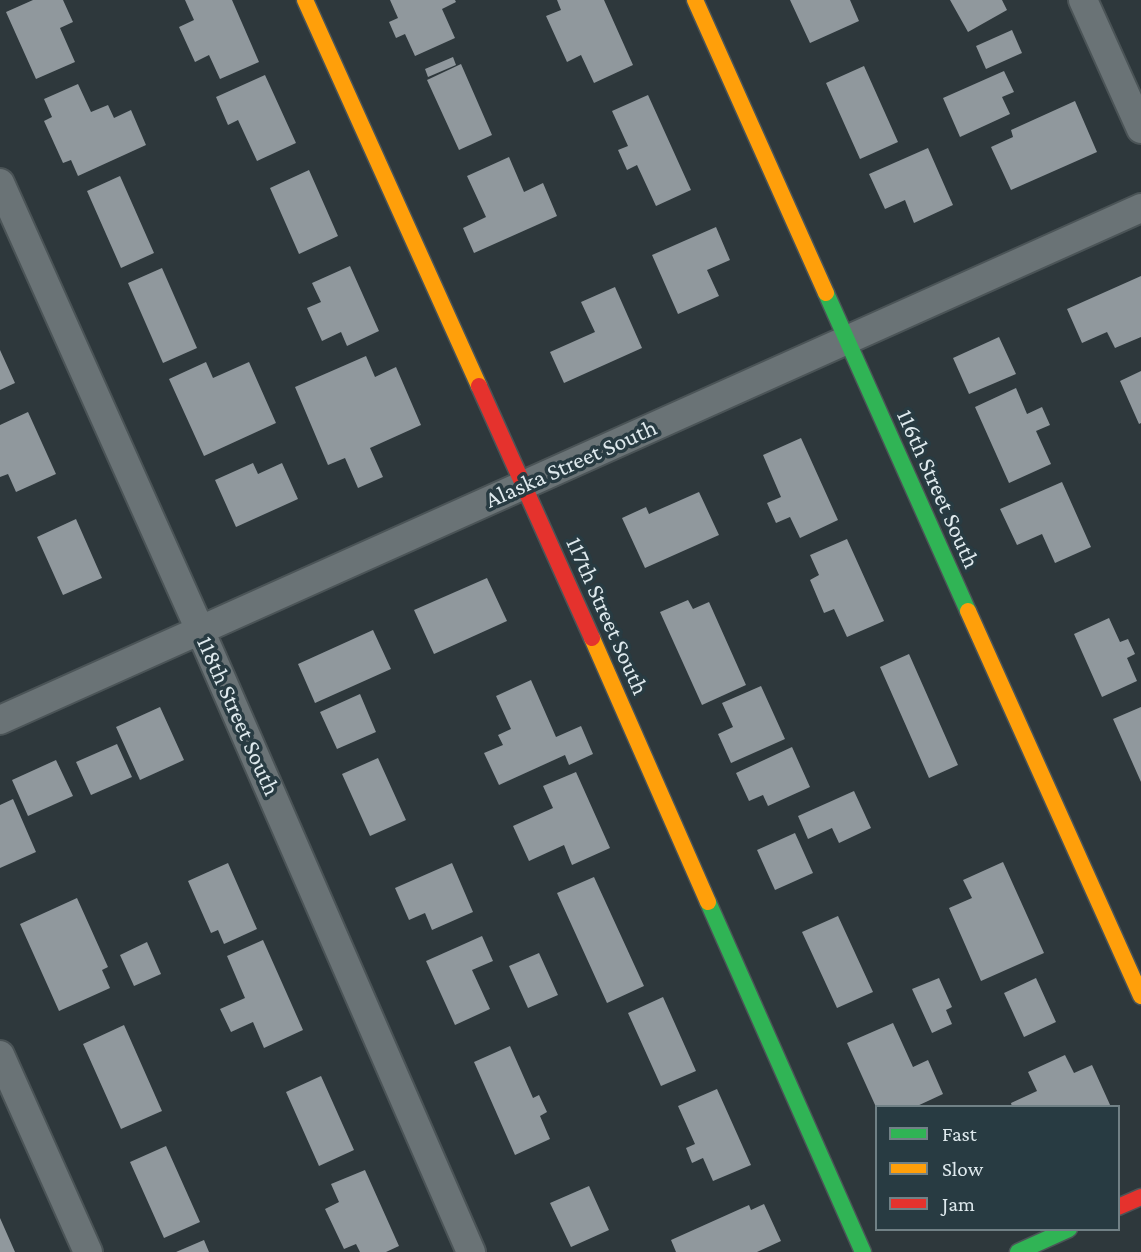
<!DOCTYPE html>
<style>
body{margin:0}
#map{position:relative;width:1141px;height:1252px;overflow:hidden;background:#2e383c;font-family:"Crimson Pro",serif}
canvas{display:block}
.legend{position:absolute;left:875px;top:1105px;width:245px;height:126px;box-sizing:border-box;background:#283b42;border:2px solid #718186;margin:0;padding:9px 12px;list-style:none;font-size:21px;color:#dee9ed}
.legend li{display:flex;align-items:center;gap:14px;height:35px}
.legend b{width:35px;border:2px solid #718186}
</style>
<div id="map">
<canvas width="1141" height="1252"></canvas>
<ul class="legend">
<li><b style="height:9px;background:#30b455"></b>Fast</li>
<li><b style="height:9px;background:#ff9f0a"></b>Slow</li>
<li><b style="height:9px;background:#e5322d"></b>Jam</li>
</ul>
</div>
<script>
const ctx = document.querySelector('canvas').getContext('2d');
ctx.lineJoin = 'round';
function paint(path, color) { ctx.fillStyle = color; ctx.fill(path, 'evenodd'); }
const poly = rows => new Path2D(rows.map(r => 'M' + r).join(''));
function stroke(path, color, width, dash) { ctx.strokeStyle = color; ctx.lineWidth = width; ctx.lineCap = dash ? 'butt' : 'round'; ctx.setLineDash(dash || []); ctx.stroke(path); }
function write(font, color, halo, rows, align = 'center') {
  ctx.font = font + ' "Crimson Pro",serif'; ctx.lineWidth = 7; ctx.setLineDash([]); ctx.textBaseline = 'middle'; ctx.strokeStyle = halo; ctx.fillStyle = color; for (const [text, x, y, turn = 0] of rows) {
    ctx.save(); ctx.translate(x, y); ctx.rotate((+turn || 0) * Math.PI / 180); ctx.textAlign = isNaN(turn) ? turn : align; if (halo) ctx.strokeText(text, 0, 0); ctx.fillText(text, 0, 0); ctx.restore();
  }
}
paint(poly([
 [33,0,63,0,73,22,60,28,75,62,36,79,6,12],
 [185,0,232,0,259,62,220,79,209,55,195,62,179,27,194,20],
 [390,0,455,0,456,2,442,9,455,38,415,56,405,34,396,38,389,22,398,18],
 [557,0,604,0,633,65,594,83,581,55,567,62,546,16,561,10],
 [790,0,850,0,859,21,810,43],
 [950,0,1002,0,1007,10,968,32],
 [1012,30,1022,53,986,69,976,46],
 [453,57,456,65,428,77,425,69],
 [461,64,492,135,459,150,427,80],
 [864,66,898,142,860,159,826,83],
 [1004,71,1014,92,1002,97,1010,114,960,137,943,98],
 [265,75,296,143,257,161,238,120,228,125,216,97],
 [78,84,91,112,108,105,114,118,131,110,146,145,78,176,71,160,63,163,44,121,52,117,44,99],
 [648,95,691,190,656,206,637,165,627,170,618,150,628,146,612,111],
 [1075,101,1097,152,1011,190,991,147,1013,137,1011,130],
 [928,148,953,205,914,223,905,200,885,209,869,174],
 [509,157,524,192,543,183,557,216,474,253,463,228,486,217,467,176],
 [309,170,338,236,299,254,270,188],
 [120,176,154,253,121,268,87,191],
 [716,227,730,260,707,270,719,296,678,314,652,255],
 [350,266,379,331,347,346,341,332,322,341,307,308,321,302,312,283],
 [162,268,197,348,163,363,128,283],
 [1141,276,1141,337,1115,348,1107,332,1082,343,1067,309],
 [615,287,642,348,564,383,550,352,595,332,581,302],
 [999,337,1016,374,969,394,953,358],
 [0,350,15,383,0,390],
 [366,356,375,377,396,367,421,425,370,448,383,477,358,488,345,458,328,465,295,387],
 [206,362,213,378,249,362,276,423,204,456,169,379],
 [1141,371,1141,423,1139,424,1120,381],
 [1016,388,1027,414,1042,407,1050,425,1036,431,1051,464,1009,483,975,407],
 [28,412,56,474,16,492,8,474,0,477,0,425],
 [801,438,838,520,800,538,790,517,776,523,767,503,781,497,763,455],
 [253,463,258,474,282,463,298,499,236,527,215,480],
 [1062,482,1091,547,1055,563,1042,534,1017,545,1000,509],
 [699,492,719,535,645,568,622,518,646,507,649,514],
 [76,519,102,578,63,595,37,537],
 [847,539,884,621,847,637,834,609,824,613,810,580,819,575,810,555],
 [487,578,507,621,434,654,414,610],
 [688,600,693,609,709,602,746,685,702,705,660,612],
 [1109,618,1120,642,1128,639,1135,654,1127,658,1137,681,1102,697,1074,634],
 [373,630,391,669,315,703,298,664],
 [909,654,958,765,929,778,880,667],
 [531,680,556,737,581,726,593,754,569,765,565,755,499,785,484,753,503,745,498,735,511,729,496,696],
 [761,686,785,739,731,763,718,734,733,727,722,703],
 [360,694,376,732,337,749,320,712],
 [160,707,184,760,140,780,116,727],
 [1141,707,1141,782,1113,719],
 [117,744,132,777,91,795,76,762],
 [792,747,810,787,768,806,763,795,749,801,736,773],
 [378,758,406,820,370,836,342,774],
 [56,760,73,796,28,816,12,780],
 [576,772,610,848,572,865,564,845,529,861,513,826,553,808,543,786],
 [854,791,871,828,839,843,832,828,808,839,798,816],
 [13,799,36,852,0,868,0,805],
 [795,833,813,873,775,890,757,850],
 [1003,862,1044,953,981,981,949,908,972,898,963,880],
 [228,863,257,929,224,944,218,930,211,933,188,881],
 [452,863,473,912,432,930,425,913,409,920,395,888],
 [594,877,644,986,607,1003,557,893],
 [77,898,108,967,102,970,110,988,59,1011,20,924],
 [838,916,873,992,837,1008,802,932],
 [482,936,493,961,472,970,490,1009,455,1025,426,961],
 [263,940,303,1030,264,1048,253,1022,231,1032,220,1009,245,998,227,956],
 [147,942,161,974,134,986,120,955],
 [539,953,558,995,528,1008,509,966],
 [939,978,952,1007,946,1010,952,1024,932,1033,912,989],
 [1036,978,1056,1022,1024,1037,1004,993],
 [663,997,696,1071,661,1086,628,1013],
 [893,1023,913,1067,928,1060,943,1094,915,1107,876,1107,847,1043],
 [124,1025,162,1111,121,1129,83,1044],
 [510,1046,533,1098,539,1095,547,1112,540,1116,550,1139,515,1155,474,1062],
 [1065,1055,1074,1073,1092,1065,1111,1107,1012,1107,1011,1103,1037,1091,1028,1072],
 [321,1076,354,1150,319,1166,286,1092],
 [717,1089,751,1165,713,1181,703,1158,692,1163,686,1148,695,1144,678,1106],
 [166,1146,200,1222,164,1238,130,1162],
 [365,1170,399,1246,386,1252,360,1252,356,1244,344,1249,325,1209,339,1202,331,1184],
 [589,1186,609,1230,571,1247,550,1203],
 [764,1204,781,1241,757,1252,676,1252,671,1240,749,1205,751,1210],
 [0,1218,15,1252,0,1252],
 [204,1240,209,1252,176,1252]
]), '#90989d');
const street = poly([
 [1083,0,1141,129],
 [0,183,200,630,471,1252],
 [0,720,1141,208],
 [0,1055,88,1252]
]);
const fast = poly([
 [826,293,968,611],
 [708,902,863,1252],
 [1018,1252,1069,1229]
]);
const slow = poly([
 [305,0,479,386],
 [695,0,826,293],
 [968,611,1141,996],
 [592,638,708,902]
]);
const jam = poly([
 [479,386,592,638],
 [1118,1207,1141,1197]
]);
stroke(street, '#4b5457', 32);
stroke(fast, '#4b5457', 19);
stroke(slow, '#4b5457', 19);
stroke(jam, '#4b5457', 19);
stroke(street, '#6a7376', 28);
stroke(fast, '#30b455', 16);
stroke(slow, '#ff9f0a', 16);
stroke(jam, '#e5322d', 16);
write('24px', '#dee9ed', '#283b42', [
 ["Alaska Street South",571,464,-24],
 ["116th Street South",938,489,66],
 ["117th Street South",607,616,66],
 ["118th Street South",238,716,66]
]);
</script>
